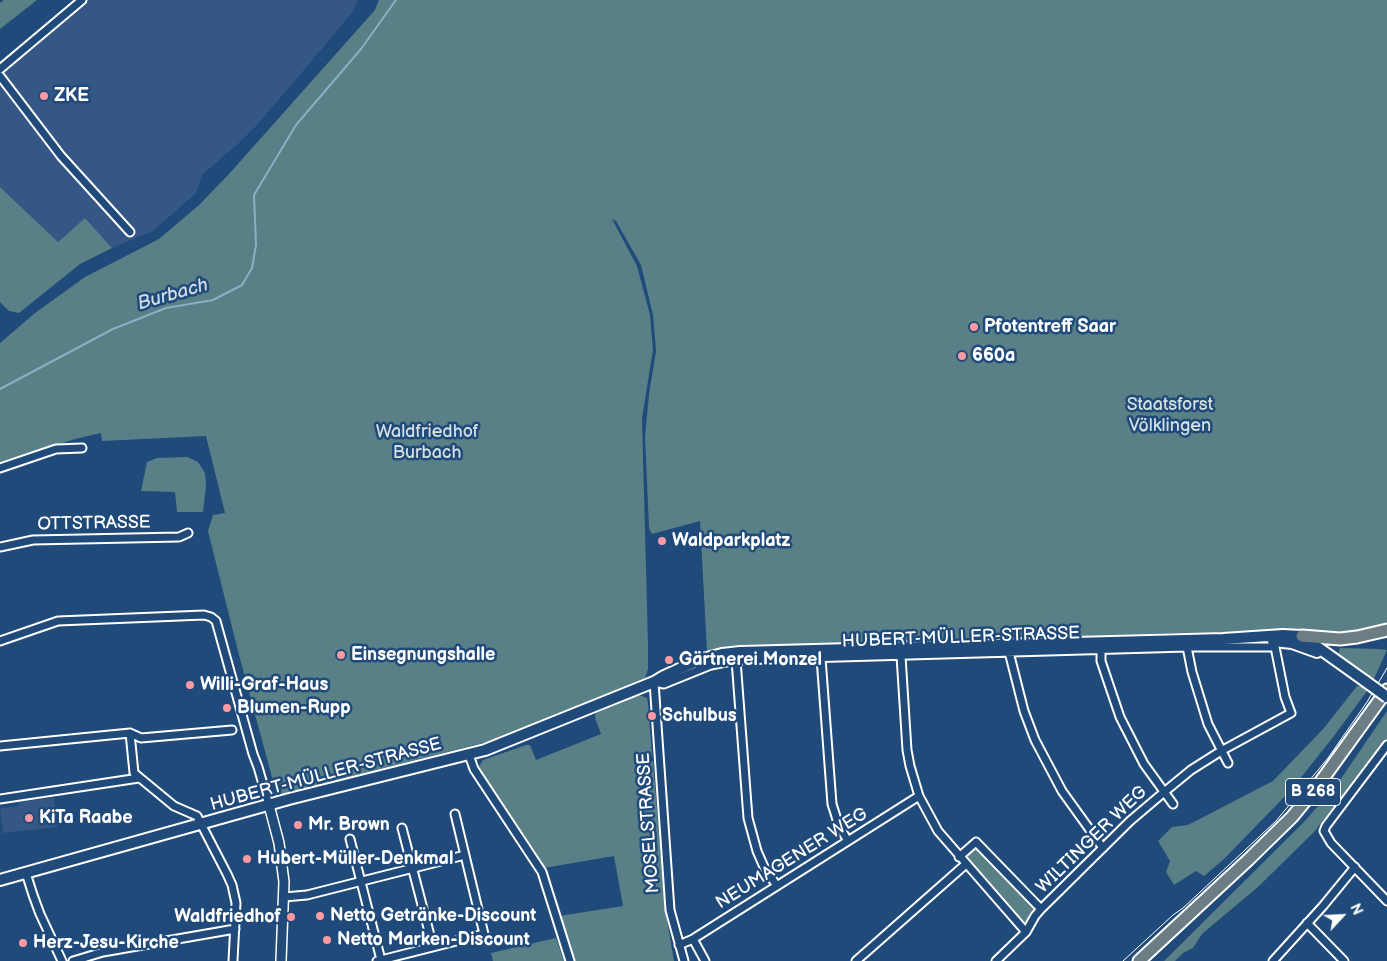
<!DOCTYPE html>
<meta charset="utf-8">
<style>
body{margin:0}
#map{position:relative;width:1387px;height:961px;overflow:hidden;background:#1f4a7a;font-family:"Balsamiq Sans",sans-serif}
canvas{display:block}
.north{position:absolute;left:1317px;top:891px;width:50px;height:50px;-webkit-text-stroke:4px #1f4a7a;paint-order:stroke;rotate:65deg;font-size:14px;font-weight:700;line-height:20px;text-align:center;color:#fff}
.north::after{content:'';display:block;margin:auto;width:18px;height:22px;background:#fff;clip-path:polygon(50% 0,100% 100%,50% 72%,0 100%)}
</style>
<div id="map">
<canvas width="1387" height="961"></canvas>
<div class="north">N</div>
</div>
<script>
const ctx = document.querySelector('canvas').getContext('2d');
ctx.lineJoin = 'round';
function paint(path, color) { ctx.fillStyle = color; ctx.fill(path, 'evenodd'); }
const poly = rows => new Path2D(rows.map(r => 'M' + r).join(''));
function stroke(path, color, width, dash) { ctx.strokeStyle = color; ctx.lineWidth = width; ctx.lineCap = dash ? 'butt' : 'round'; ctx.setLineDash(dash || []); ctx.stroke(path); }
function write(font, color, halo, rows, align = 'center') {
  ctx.font = font + ' "Balsamiq Sans",sans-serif'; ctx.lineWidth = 5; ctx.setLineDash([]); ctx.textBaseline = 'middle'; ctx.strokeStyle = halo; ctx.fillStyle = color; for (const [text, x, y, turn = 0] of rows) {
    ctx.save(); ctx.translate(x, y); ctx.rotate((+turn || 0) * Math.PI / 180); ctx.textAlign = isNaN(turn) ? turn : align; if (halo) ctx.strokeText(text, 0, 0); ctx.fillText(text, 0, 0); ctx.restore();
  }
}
paint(poly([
 [88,0,358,0,353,11,332,37,256,126,240,142,202,175,196,193,153,231,112,248,85,218,58,242,0,187,0,74],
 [54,798,57,827,3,833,0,808,19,806,19,802]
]), '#345786');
paint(poly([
 [4,0,37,0,0,29,0,3],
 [379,0,1387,0,1387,625,1344,634,1293,632,1173,633,917,642,739,645,716,649,707,651,700,521,652,534,649,528,645,437,649,394,656,351,653,315,641,265,616,221,612,219,637,266,650,315,653,350,642,418,648,645,648,669,645,678,494,740,313,786,281,794,276,792,239,655,208,531,213,515,225,513,206,436,102,441,101,433,75,439,0,463,0,343,35,313,85,277,159,239,199,205,229,174,375,10],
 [0,187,58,242,85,218,112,248,80,264,19,313,9,311,0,302],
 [187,457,198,462,205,473,206,486,203,512,177,512,175,492,141,491,147,462,157,458],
 [1340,648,1379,649,1387,650,1373,681,1339,658,1338,655],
 [1357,686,1362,686,1367,691,1334,736,1291,790,1224,859,1204,876,1196,871,1174,885,1166,872,1170,861,1158,841,1172,827,1188,825,1273,781,1324,728],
 [639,695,647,698,648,703,652,756,651,757,651,761,653,761,665,908,674,961,573,961,559,916,623,906,614,856,544,868,478,768,483,760,526,745,530,745,536,760,601,734,595,718,596,713],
 [1387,711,1387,739,1314,832,1259,886,1202,934,1193,948,1183,953,1175,961,1164,961,1303,823,1336,786],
 [976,842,1038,905,1026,924,963,854],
 [556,938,564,961,493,961,491,953]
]), '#588086');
stroke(poly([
 [0,389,113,329,166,308,213,300,242,285,252,268,256,245,254,195,296,125,361,49,396,0]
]), '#8dadc5', 2);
const minor = poly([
 [0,69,82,0],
 [0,76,61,156,130,232],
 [0,468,56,449,82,448],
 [0,547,33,540,179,537,188,533],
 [0,641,58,621,204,615,211,617,216,621,253,754,258,767,269,805],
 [1187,647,1192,672,1208,724,1228,763],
 [1101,650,1101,661,1120,717,1144,764,1173,804],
 [1009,652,1024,711,1035,740,1062,791,1103,848],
 [901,656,907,750,910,766,919,796,938,831,1026,932],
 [821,658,832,804,839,826,848,841],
 [736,660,748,818,757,851,764,867,777,886],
 [130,733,141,738,232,730],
 [1387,745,1326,826,1324,831,1331,843,1387,901],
 [0,746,130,733,134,773,174,806,197,816,227,874,232,885,236,903,233,961],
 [469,755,474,769,542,872,570,961],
 [0,799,139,778],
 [402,828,433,947],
 [350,839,381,960],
 [959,857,976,842,1041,909],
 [26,873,33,895,40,914,62,961],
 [284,897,307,895,465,855],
 [1307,923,1344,961],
 [693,939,705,961],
 [679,945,693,939,919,796],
 [73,961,103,952,235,929],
 [377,961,484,934,455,814],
 [684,961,670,910,654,682,664,684,711,665,736,660,1187,647,1275,647,1285,697,1291,713,1221,751,1191,770,1163,793,1130,821,1041,909,1035,916,1026,932,996,961],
 [856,961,966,864],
 [1273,961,1323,906,1355,867]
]);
const tertiary = poly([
 [269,805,279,843,284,882,281,961]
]);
const secondary = poly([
 [1273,641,1292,643,1317,652],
 [0,880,289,799,485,750,654,682,664,676,699,660,722,654,740,652,1223,639,1283,635,1302,636,1365,681]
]);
const trunk = poly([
 [1302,636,1340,639,1357,637,1387,630],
 [1139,961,1248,860,1292,817,1319,784,1387,690]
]);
stroke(minor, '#fff', 11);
stroke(tertiary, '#fff', 12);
stroke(secondary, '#fff', 14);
stroke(trunk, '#fff', 15);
stroke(minor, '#1f4a7a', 7);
stroke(tertiary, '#1f4a7a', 9);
stroke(secondary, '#1f4a7a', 10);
stroke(trunk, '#6c7e84', 11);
stroke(poly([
 [1123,961,1173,915,1183,908,1276,821,1328,758,1367,702,1387,668]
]), '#fff', 1);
const secondaryBridge = poly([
 [1365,681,1387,697]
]);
stroke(secondaryBridge, '#fff', 14, []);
stroke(secondaryBridge, '#1f4a7a', 10);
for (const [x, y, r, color] of [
 [44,96,5,"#ff9aa2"],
 [974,327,5,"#ff9aa2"],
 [962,356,5,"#ff9aa2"],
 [662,541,5,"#ff9aa2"],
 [341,655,5,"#ff9aa2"],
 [669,660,5,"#ff9aa2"],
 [190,685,5,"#ff9aa2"],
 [227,708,5,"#ff9aa2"],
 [652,716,5,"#ff9aa2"],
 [29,818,5,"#ff9aa2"],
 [298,825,5,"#ff9aa2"],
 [247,859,5,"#ff9aa2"],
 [320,916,5,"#ff9aa2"],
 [291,917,5,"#ff9aa2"],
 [327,940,5,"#ff9aa2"],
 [23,943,5,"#ff9aa2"]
]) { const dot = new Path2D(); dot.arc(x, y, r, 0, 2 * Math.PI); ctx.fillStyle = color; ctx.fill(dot); stroke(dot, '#1f4a7a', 2); }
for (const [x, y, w] of [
 [1313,792,55]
]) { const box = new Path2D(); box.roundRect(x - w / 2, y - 13.5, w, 27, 4); ctx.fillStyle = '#1f4a7a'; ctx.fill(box); stroke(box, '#fff', 1); }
write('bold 16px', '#fff', null, [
 ["B 268",1313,792]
]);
write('bold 18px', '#fff', '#1f4a7a', [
 ["ZKE",54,96],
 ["Pfotentreff Saar",984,327],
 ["660a",972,356],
 ["Waldparkplatz",672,541],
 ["Einsegnungshalle",351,655],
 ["Gärtnerei Monzel",679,660],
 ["Willi-Graf-Haus",200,685],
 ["Blumen-Rupp",237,708],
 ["Schulbus",662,716],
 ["KiTa Raabe",39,818],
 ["Mr. Brown",308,825],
 ["Hubert-Müller-Denkmal",257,859],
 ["Netto Getränke-Discount",330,916],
 ["Waldfriedhof",281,917,"right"],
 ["Netto Marken-Discount",337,940],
 ["Herz-Jesu-Kirche",33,943]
], 'left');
write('18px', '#d5dfe1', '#1f4a7a', [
 ["Staatsforst",1170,405],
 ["Völklingen",1170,426],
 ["Waldfriedhof",427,432],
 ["Burbach",427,453]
]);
write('18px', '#fff', '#1f4a7a', [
 ["OTTSTRASSE",94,524,-1],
 ["HUBERT-MÜLLER-STRASSE",961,638,-2],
 ["HUBERT-MÜLLER-STRASSE",326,775,-15],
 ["MOSELSTRASSE",649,823,-94],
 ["WILTINGER WEG",1092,840,-44],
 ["NEUMAGENER WEG",792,859,-32]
]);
write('italic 19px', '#d0dde7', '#1f4a7a', [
 ["Burbach",173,295,-16]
]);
</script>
